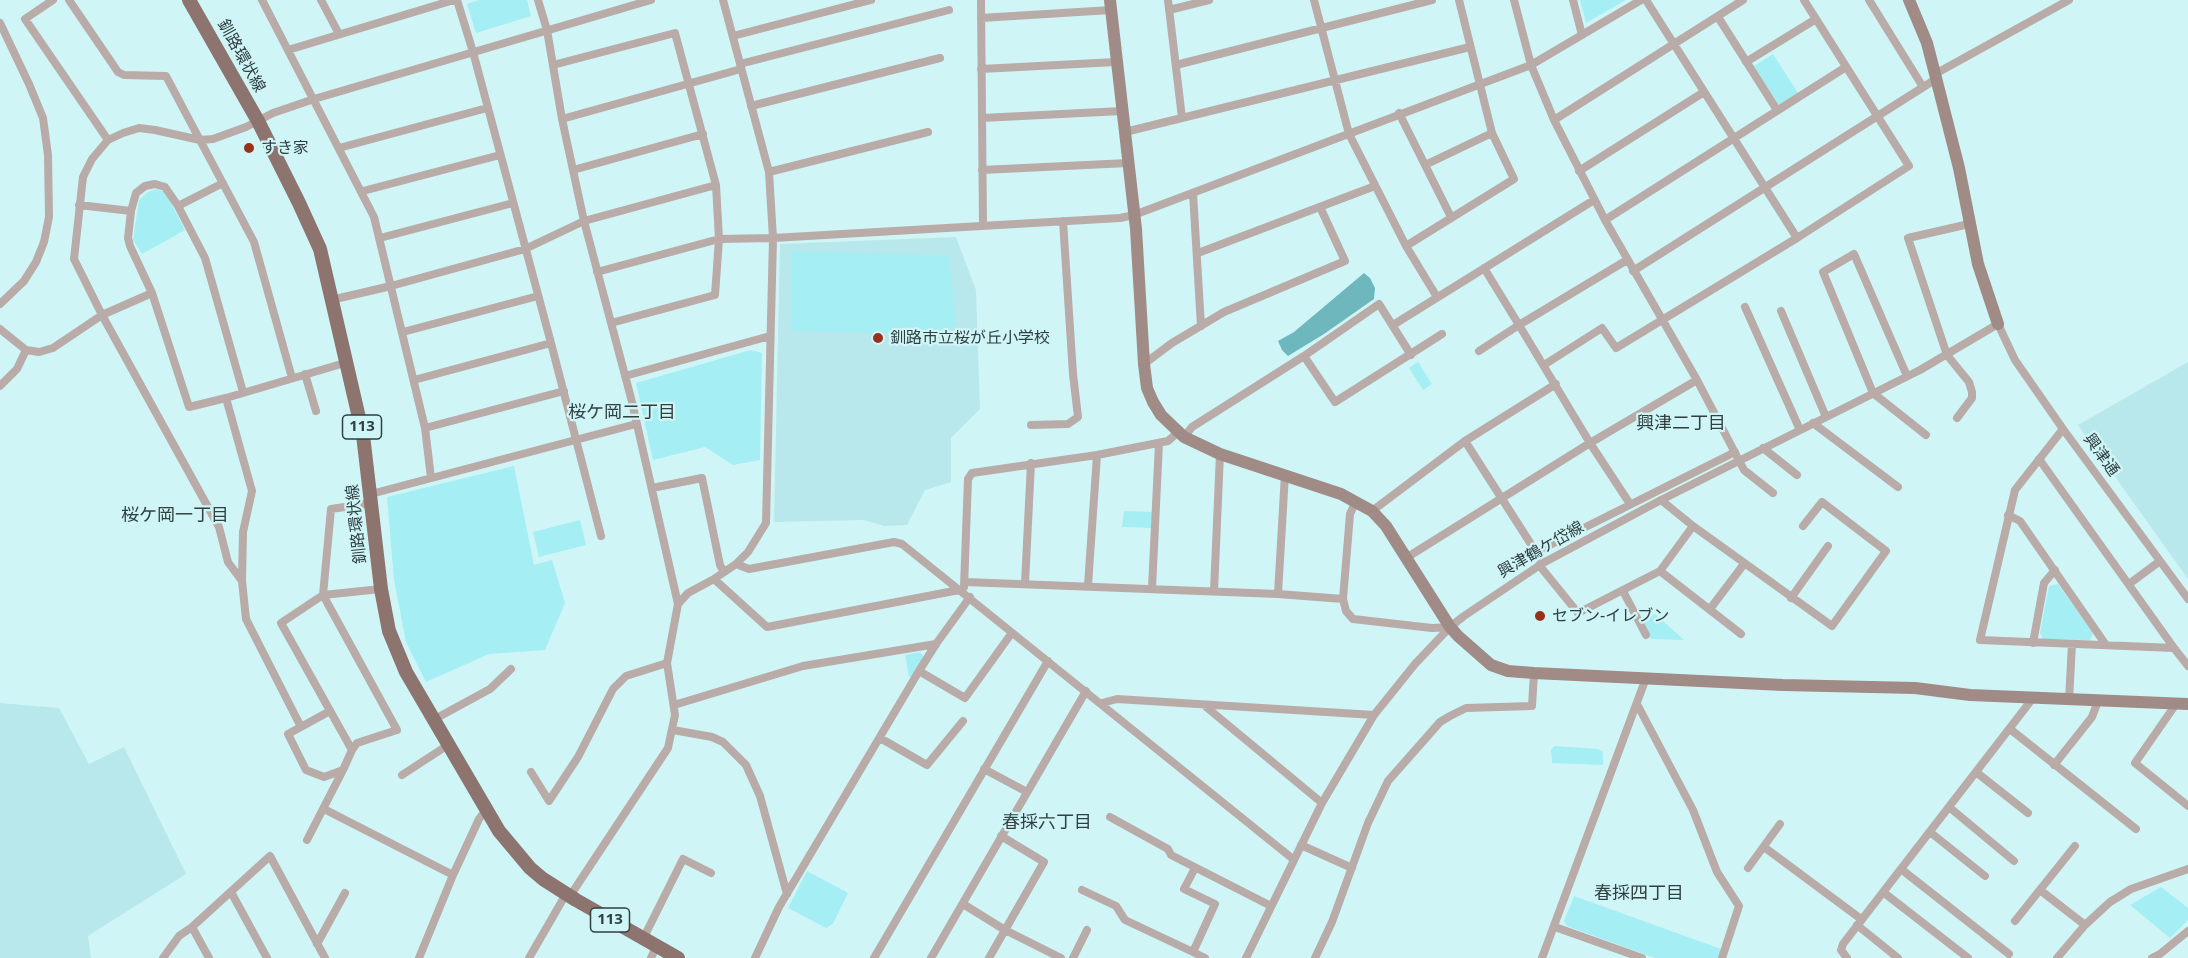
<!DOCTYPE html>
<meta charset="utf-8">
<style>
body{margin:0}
canvas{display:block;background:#cff5f7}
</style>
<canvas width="2188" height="958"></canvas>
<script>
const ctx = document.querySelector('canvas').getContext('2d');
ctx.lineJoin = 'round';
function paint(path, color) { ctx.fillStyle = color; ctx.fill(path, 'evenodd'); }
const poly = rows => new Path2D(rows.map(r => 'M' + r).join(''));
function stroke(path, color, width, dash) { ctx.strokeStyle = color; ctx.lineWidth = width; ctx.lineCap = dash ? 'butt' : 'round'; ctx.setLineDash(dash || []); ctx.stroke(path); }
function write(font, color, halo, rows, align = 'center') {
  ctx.font = font + ' "Noto Sans","Noto Sans JP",sans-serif'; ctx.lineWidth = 4.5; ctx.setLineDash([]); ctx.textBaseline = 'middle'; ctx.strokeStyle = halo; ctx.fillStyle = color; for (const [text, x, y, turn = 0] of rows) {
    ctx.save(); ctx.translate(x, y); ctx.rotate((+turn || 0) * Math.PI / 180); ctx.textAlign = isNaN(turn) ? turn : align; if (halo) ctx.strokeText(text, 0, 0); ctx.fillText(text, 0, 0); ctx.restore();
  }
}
paint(poly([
 [956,237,976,290,980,409,951,438,951,482,925,490,907,525,884,526,864,520,774,522,780,244],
 [2188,362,2188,579,2078,425],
 [0,703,59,708,89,764,124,747,186,874,88,936,91,958,0,958]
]), '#b9e8ec');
paint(poly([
 [479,0,527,0,531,16,476,33,467,4],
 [1580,0,1626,0,1586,23],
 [1773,54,1798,93,1779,105,1754,66],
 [156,189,165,192,185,230,142,254,133,240,139,200,148,192],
 [791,251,949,255,956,327,915,334,791,331],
 [751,350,762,353,760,460,733,465,705,447,653,460,636,383],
 [1418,362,1432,384,1423,390,1409,368],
 [514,466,534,565,552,560,565,603,545,650,489,654,426,682,406,642,394,580,387,497],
 [1124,511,1152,512,1151,528,1122,527],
 [580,520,586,545,539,557,533,532],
 [2058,584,2093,633,2090,640,2043,639,2040,633,2049,586],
 [1655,614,1684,640,1651,639,1642,621],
 [920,652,924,657,913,677,909,677,905,655],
 [1554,746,1598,749,1603,752,1603,765,1552,763,1551,750],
 [807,871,848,893,833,924,826,928,788,908],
 [2161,887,2188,908,2188,920,2170,938,2130,905],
 [1574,896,1721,949,1718,958,1655,958,1567,926,1564,921]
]), '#a4eef4');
paint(poly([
 [1364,273,1370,278,1375,288,1374,299,1324,334,1288,356,1282,350,1278,341,1294,332]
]), '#6eb7bd');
stroke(poly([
 [53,0,25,19,108,140],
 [69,0,118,72,124,75,166,76,254,242,292,378],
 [262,0,374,217,425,428,431,478],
 [321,0,339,34],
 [457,0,473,52,551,343,601,536],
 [538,0,547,30,562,119,584,221,631,398,678,604],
 [981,0,983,226],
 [1168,0,1182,118],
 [1314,0,1349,134,1406,246,1437,297],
 [1514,0,1531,65,1554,120,1605,220,1697,380,1744,470,1773,493],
 [1573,0,1582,35],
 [1646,0,1797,238],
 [1869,0,1923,87],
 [1169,10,1209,0],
 [1718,17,1777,110],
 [981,18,1111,10],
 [0,23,29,84,43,118,48,155,49,217,44,242,36,262,24,281,0,304],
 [733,36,871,0],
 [288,50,454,0],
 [1746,62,1816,19],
 [740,64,949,10],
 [553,65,675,33,716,185,719,239,715,295,611,323],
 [1176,65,1432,0],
 [981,69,1116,62],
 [1935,74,2069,0],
 [751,106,940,58],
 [1399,113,1451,217],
 [982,118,1122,111],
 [562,119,741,69],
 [1554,120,1743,0],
 [1125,132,1470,47],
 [339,148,487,108],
 [1425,165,1492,133],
 [573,170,703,134],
 [982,170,1128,163],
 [1579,171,1704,92],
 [769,172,928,132],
 [363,191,500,155],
 [1193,193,1201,326],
 [79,205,131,211],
 [178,206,223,183],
 [1605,220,1846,67],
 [380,238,513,203],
 [1406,246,1514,179,1492,133,1459,0],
 [1198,253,1375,186],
 [1627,260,1519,325,1590,443,1630,504],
 [1633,271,1936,79],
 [597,272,719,239,773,238,1120,218,1134,215,1531,65,1641,0],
 [331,300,391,286,525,249,584,221,716,185],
 [1745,307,1800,430],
 [1781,311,1826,417],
 [1393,325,1594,200],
 [0,329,26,350,39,352,53,348,102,315,152,293],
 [403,332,538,296],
 [1479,351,1519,325,1484,268],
 [1304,356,1335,402,1442,334],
 [1144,364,1172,343,1224,312,1345,261,1320,207],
 [1544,365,1602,328,1616,348,1797,238,1909,166,1804,0],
 [305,374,316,411],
 [625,376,770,336],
 [1907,376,1854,254,1823,272,1873,393,1926,435],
 [414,380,551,343],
 [0,386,17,369,26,350],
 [243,392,205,258,178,206,165,187,155,184,145,186,136,193,131,211,128,238,130,246,152,293,189,407,226,398,348,362],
 [226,398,252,491,243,532,242,581,246,619,301,727],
 [1957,418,1972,398,1972,392,1969,382,1947,355,1908,238,1969,224],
 [1813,423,1898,487],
 [1031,425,1068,424,1078,417,1073,374,1063,221],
 [425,428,564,391],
 [2063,429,2015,490,1980,640,2174,648,2188,666],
 [1184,437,1192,427,1304,356,1379,304,1411,355],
 [1465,441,1543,563],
 [1763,448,1797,475],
 [2039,459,2174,648],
 [652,488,702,478,720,565,724,572],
 [371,494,636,424],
 [1661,500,1693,526,1832,626,1886,551,1822,502,1803,526],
 [1356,501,1350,514,1343,599,1346,611,1353,619,1432,628,1450,627],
 [372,503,331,509,323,595,281,623,352,750,357,743,397,730,323,595,381,589],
 [1372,511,1465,441,1556,384],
 [2008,515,2020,521,2106,645],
 [1536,552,1735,452],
 [1406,558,1590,443,1697,380],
 [736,564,749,569,894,542,902,544,1293,859],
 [1539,565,1578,613,1660,571,1693,526],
 [1660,571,1741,634],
 [714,579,767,627,959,590],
 [242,581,228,562,219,527,102,315,74,259,83,177,92,159,108,140,123,133,139,128,155,130,200,140,213,139,246,127,273,113,314,99,651,0],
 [965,582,1278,594,1343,599],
 [1025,583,1031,463],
 [2129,584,2160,561],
 [1088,585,1097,455],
 [964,587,968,479,972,473,1097,455,1168,441,1177,433],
 [1152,588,1159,443],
 [1214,591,1220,454],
 [1623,591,1646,635],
 [1278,594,1285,474],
 [1791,598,1828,546],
 [1710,609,1744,564],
 [2033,643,2044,583,2055,570],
 [919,671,965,698,1011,634],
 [2069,700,2072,644],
 [1102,703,1117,699,1374,715],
 [1637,704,1693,810,1717,872,1739,906,1722,958],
 [2176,704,2135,763,2188,806],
 [674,705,803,666,936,644],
 [1205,706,1322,803],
 [330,711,288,734,306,770,324,777,343,770,352,750],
 [433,720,490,689,511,669],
 [2010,729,2136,829],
 [673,730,712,737,723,742,746,765,760,796,787,894],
 [880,738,927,765,963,721],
 [2054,765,2092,717,2098,701],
 [984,769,1027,792],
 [531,772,549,801,578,757,613,689,626,676,667,663],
 [1976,772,2028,813],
 [402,775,448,745],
 [1949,807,2014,861],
 [324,809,453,875],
 [1110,817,1168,849,1171,855,1271,906],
 [1930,832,1985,876],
 [307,840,343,770],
 [1301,845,1352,868],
 [1764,847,1861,919],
 [1748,868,1780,824],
 [1901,869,2009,954],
 [1082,890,1116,906,1125,920,1193,952,1215,904,1184,889,1195,868],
 [2040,890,2085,925],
 [231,892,267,958],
 [1883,892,1968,958],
 [570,896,668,748,675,715,667,663,678,604,688,593,714,579,736,564,748,552,766,523,773,238,769,172,723,0],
 [963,904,1005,930,1061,958],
 [2015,921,2075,846],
 [1857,925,1898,958],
 [192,927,209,958],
 [1555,927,1642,958],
 [643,939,683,859,711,873],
 [317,944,345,893],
 [1193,952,1205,958],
 [163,958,179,936,192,927,270,856,325,958],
 [419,958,453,875,479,819,487,809],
 [529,958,566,894],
 [651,958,656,947],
 [755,958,779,907,919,671,936,644,970,597],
 [874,958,1048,661],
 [931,958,1086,691],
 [989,958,1044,862,1001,836],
 [1073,958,1087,930],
 [1246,958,1322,803,1374,715,1415,664,1450,627,1464,616,1543,563,1661,500,1920,370,1998,324,2015,360,2063,429,2188,599],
 [1315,958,1332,922,1368,823,1388,781,1440,722,1450,716,1466,708,1532,706,1534,673],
 [1542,958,1646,678],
 [1847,958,1841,950,1843,944,2033,698],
 [2057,958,2085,925,2110,902,2131,889,2188,869],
 [2152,958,2160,954,2188,931]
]), '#b9aba7', 8);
stroke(poly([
 [1110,0,1136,229,1144,364,1147,388,1153,402,1161,415,1184,437,1220,454,1341,494,1372,511,1386,526,1450,627,1458,636,1491,665,1508,671,1534,673,1783,685,1915,688,1970,695,2188,704],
 [1909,0,1927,43,1935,74,1959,168,1978,264,1998,324]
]), '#a08b86', 12);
stroke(poly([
 [189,0,258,121,299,203,320,249,363,435,381,589,389,631,406,672,499,831,530,868,543,879,576,900,678,958]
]), '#8d746e', 14);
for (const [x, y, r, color] of [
 [249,148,6,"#99311a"],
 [878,338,6,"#99311a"],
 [1540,616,6,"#99311a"]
]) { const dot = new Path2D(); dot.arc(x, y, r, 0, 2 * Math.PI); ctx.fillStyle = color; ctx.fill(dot); stroke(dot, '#cff5f7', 2); }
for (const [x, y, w] of [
 [362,427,39],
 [610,920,39]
]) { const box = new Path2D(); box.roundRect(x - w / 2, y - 12, w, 24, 4.5); ctx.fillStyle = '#cff5f7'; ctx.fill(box); stroke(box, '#303f40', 1.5); }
write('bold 15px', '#303f40', null, [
 ["113",362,427],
 ["113",610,920]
]);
write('16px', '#303f40', '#cff5f7', [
 ["釧路環状線",241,56,61],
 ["興津通",2101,455,54],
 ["釧路環状線",357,524,-96],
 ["興津鶴ケ岱線",1541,550,-30]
]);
write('16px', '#303f40', '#cff5f7', [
 ["すき家",261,148],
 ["釧路市立桜が丘小学校",890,338],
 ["セブン-イレブン",1552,616]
], 'left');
write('18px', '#303f40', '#cff5f7', [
 ["桜ケ岡二丁目",622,413],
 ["興津二丁目",1681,424],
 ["桜ケ岡一丁目",175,516],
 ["春採六丁目",1047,823],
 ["春採四丁目",1639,894]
]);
</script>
